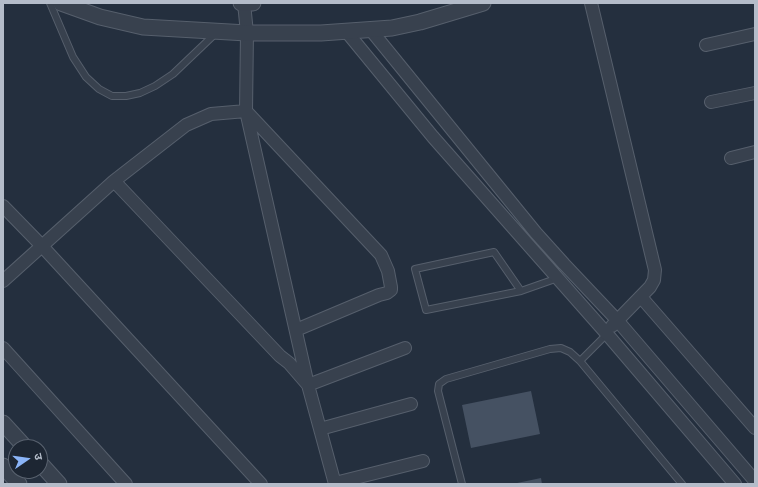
<!DOCTYPE html>
<meta charset="utf-8">
<style>
body{margin:0}
#map{position:relative;width:758px;height:487px;overflow:hidden;background:#242f3e;font-family:Helvetica,"Noto Sans Devanagari",sans-serif}
canvas{display:block}
.frame{position:absolute;inset:0;border:4px solid #b4bcc9;pointer-events:none}
.north{position:absolute;left:8px;top:439px;width:40px;height:40px;box-sizing:border-box;background:#1d2633;border:1px solid #59626f;border-radius:50%;rotate:77deg;font-size:11px;font-weight:700;line-height:16px;text-align:center;color:#b4bcc9}
.north::after{content:'';display:block;margin:auto;width:14px;height:18px;background:#8ab4f8;clip-path:polygon(50% 0,100% 100%,50% 72%,0 100%)}
</style>
<div id="map">
<canvas width="758" height="487"></canvas>
<div class="frame"></div>
<div class="north">उ</div>
</div>
<script>
const ctx = document.querySelector('canvas').getContext('2d');
ctx.lineJoin = 'round';
function paint(path, color) { ctx.fillStyle = color; ctx.fill(path, 'evenodd'); }
const poly = rows => new Path2D(rows.map(r => 'M' + r).join(''));
function stroke(path, color, width, dash) { ctx.strokeStyle = color; ctx.lineWidth = width; ctx.lineCap = dash ? 'butt' : 'round'; ctx.setLineDash(dash || []); ctx.stroke(path); }
paint(poly([
 [531,391,540,434,471,448,462,405],
 [541,478,542,484,517,484,517,483]
]), '#455162');
const service = poly([
 [50,3,73,57,86,77,99,89,112,96,126,96,140,93,155,86,173,74,216,33],
 [521,291,494,252,415,269,426,310,521,291,558,278],
 [580,361,607,334],
 [462,484,438,391,439,384,446,379,550,349,561,348,570,352,580,361,682,484]
]);
const minor = poly([
 [244,3,247,33,246,111,308,385,335,484],
 [591,3,655,270,654,280,650,287,612,326],
 [370,29,536,233,564,264,617,320,755,481],
 [346,31,433,137,607,334,735,484],
 [706,45,755,34],
 [711,102,755,93],
 [731,158,755,152],
 [114,181,280,356,289,363,308,385,405,348],
 [3,206,42,246,261,484],
 [3,281,114,181,186,125,211,114,246,111,381,255,388,271,391,287,391,290,387,293,379,295,296,330],
 [641,297,755,428],
 [3,348,126,484],
 [320,429,411,404],
 [335,483,423,461]
]);
const tertiary = poly([
 [61,3,100,17,143,27,247,33,321,33,392,28,420,22,483,3],
 [241,3,253,3],
 [3,423,25,447],
 [40,463,59,484],
 [3,466,19,484]
]);
stroke(service, '#565f6c', 8);
stroke(minor, '#565f6c', 14);
stroke(tertiary, '#565f6c', 17);
stroke(service, '#38414e', 6);
stroke(minor, '#38414e', 12);
stroke(tertiary, '#38414e', 15);
</script>
